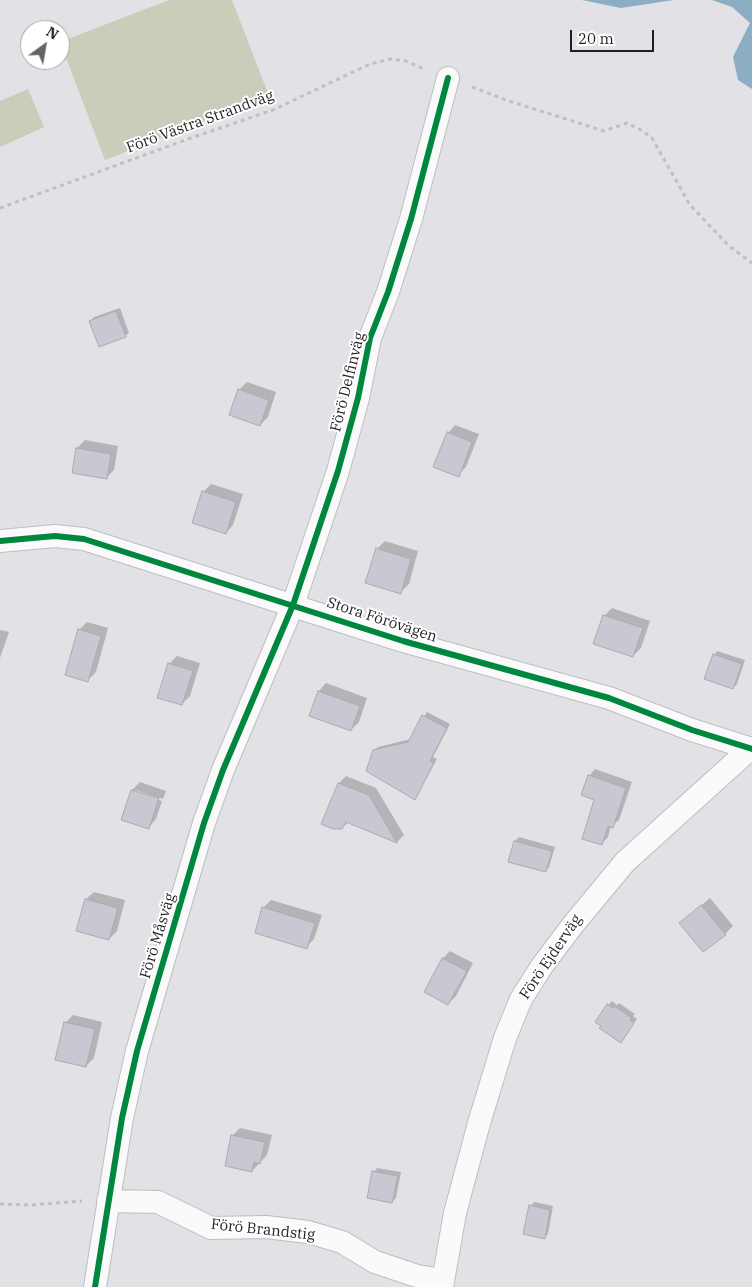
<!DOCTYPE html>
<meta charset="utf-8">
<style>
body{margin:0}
#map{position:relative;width:752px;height:1287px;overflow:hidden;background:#e1e1e6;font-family:"IBM Plex Serif",serif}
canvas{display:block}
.north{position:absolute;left:20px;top:20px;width:50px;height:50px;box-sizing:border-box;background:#fff;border:1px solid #a6a5a7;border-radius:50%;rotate:32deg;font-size:14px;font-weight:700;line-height:20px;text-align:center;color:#201f22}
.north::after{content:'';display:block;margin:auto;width:18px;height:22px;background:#646367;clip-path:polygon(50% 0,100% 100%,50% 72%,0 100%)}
.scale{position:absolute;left:570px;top:30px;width:84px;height:22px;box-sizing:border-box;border:2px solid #201f22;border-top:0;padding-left:6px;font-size:15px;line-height:18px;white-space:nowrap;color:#201f22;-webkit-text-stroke:4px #fff;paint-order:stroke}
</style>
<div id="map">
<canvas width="752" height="1287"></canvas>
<div class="north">N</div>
<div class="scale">20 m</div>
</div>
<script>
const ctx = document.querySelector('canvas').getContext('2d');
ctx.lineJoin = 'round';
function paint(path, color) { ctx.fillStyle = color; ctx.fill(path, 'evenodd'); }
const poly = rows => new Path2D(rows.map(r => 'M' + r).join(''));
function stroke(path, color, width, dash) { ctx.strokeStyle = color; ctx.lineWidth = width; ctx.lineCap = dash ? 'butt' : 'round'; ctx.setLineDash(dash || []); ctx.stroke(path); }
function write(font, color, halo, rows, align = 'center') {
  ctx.font = font + ' "IBM Plex Serif",serif'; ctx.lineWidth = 4; ctx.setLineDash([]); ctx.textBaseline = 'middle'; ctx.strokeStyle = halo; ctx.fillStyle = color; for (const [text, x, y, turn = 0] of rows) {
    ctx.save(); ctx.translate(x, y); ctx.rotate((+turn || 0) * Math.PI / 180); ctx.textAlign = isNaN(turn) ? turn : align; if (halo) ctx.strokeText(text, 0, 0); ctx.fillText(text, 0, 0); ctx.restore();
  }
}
paint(poly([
 [169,0,232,0,269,96,105,160,60,42],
 [28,89,44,127,0,147,0,101]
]), '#cacdba');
paint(poly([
 [582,0,674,0,621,8],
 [712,0,752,0,752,89,738,80,733,57,750,23,732,7]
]), '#8caec4');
paint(poly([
 [120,308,129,333,125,336,90,321,94,317],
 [247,382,276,392,268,417,260,425,239,390],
 [455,425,479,434,466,467,458,475,448,433],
 [85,440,118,446,114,470,106,478,73,472,77,448],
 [211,484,243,494,233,525,226,533,203,492],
 [385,541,418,551,409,584,401,592,377,549],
 [612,608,650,621,641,648,633,656,604,616],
 [87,622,108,628,96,672,88,680,79,630],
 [0,630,9,632,0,658],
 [717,651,745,660,737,684,733,688,714,655],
 [177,656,200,663,190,696,182,704,169,664],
 [326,683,367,698,359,722,351,730,319,691],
 [427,712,450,724,433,757,437,759,415,798,374,751,378,747,411,739],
 [595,769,632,782,619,820,611,826,608,837,601,844,595,799,589,776],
 [346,776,376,788,404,835,397,842,349,821,342,828,339,783],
 [140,782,166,791,163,799,135,790,135,792,162,801,156,819,149,827,132,790],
 [519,837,555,847,549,867,546,870,510,861,515,841],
 [94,892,125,900,117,931,109,939,86,899],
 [710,898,733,926,725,934,681,923],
 [271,900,322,915,314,939,306,947,263,908],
 [450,951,473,963,456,996,448,1004,443,958],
 [612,1001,617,1005,619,1003,635,1014,633,1016,637,1019,621,1042,608,1005],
 [73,1015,102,1022,94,1058,86,1066,65,1023],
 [240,1128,272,1135,267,1155,252,1171,232,1136],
 [377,1168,401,1172,396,1198,392,1202,374,1172],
 [534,1202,553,1206,548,1234,544,1237,531,1206]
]), '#0003');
const building = poly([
 [116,311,126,337,99,347,89,321,116,311],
 [238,389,269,400,260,426,229,415,238,389],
 [447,432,472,442,459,477,433,467,447,432],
 [76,448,111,454,107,479,72,473,76,448],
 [202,491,236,502,226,534,192,523,202,491],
 [376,548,411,559,401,594,365,583,376,548],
 [603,615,643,628,633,657,593,644,603,615],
 [78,629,101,636,88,682,65,675,78,629],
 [713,654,742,664,733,689,704,679,713,654],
 [168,663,193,671,182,705,157,698,168,663],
 [318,691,360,706,351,731,309,716,318,691],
 [422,715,447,728,430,761,434,763,415,800,366,771,373,750,408,742,422,715],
 [588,775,626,788,613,828,608,826,602,845,582,839,594,800,581,795,588,775],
 [338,783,369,795,397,843,346,822,342,829,333,829,321,824,338,783],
 [131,790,159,798,149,829,121,820,131,790],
 [514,841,552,851,546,872,508,862,514,841],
 [85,899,118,908,109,940,76,931,85,899],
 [701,905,726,935,703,952,679,923,701,905],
 [262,907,315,923,307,949,255,933,262,907],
 [442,958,467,971,448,1005,424,992,442,958],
 [607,1004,613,1008,614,1006,632,1018,630,1020,634,1023,621,1043,599,1028,601,1026,595,1022,607,1004],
 [64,1022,95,1029,86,1067,55,1060,64,1022],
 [231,1135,265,1142,260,1164,254,1162,252,1172,225,1166,231,1135],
 [372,1171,398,1176,392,1203,367,1198,372,1171],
 [529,1205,550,1210,545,1239,523,1234,529,1205]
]);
paint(building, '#c8c7d2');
stroke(building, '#ababae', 1);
const minor = poly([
 [0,541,55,536,84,539,403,641,609,698,692,730,752,749],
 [108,1201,158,1202,211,1228,266,1227,308,1232,342,1242,375,1262,417,1276,443,1280],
 [95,1287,122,1118,137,1051,204,823,223,770,293,605,338,471,358,398,370,338,388,292,411,219,448,78],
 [442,1287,455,1213,479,1123,505,1038,521,999,542,966,572,926,625,862,751,748]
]);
stroke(minor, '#bebec2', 24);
stroke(poly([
 [472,87,509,101,604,131,627,123,641,130,652,138,690,205,729,246,752,263],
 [0,208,188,139,273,110,370,64,391,59,406,61,424,69],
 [0,1204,31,1205,82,1201]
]), '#c0c0c1', 3, [4, 4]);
stroke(minor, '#fafafb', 22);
stroke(poly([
 [0,541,55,536,84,539,403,641,609,698,692,730,752,749],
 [95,1287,122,1118,137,1051,204,823,223,770,293,605,338,471,358,398,370,338,388,292,411,219,448,78]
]), '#00873e', 6);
write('15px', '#201f22', '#fff', [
 ["Förö Västra Strandväg",200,122,-20],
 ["Förö Delfinväg",348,382,-76],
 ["Stora Förövägen",382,620,18],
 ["Förö Måsväg",158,936,-73],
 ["Förö Ejderväg",551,957,-56],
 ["Förö Brandstig",263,1230,6]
]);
</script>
